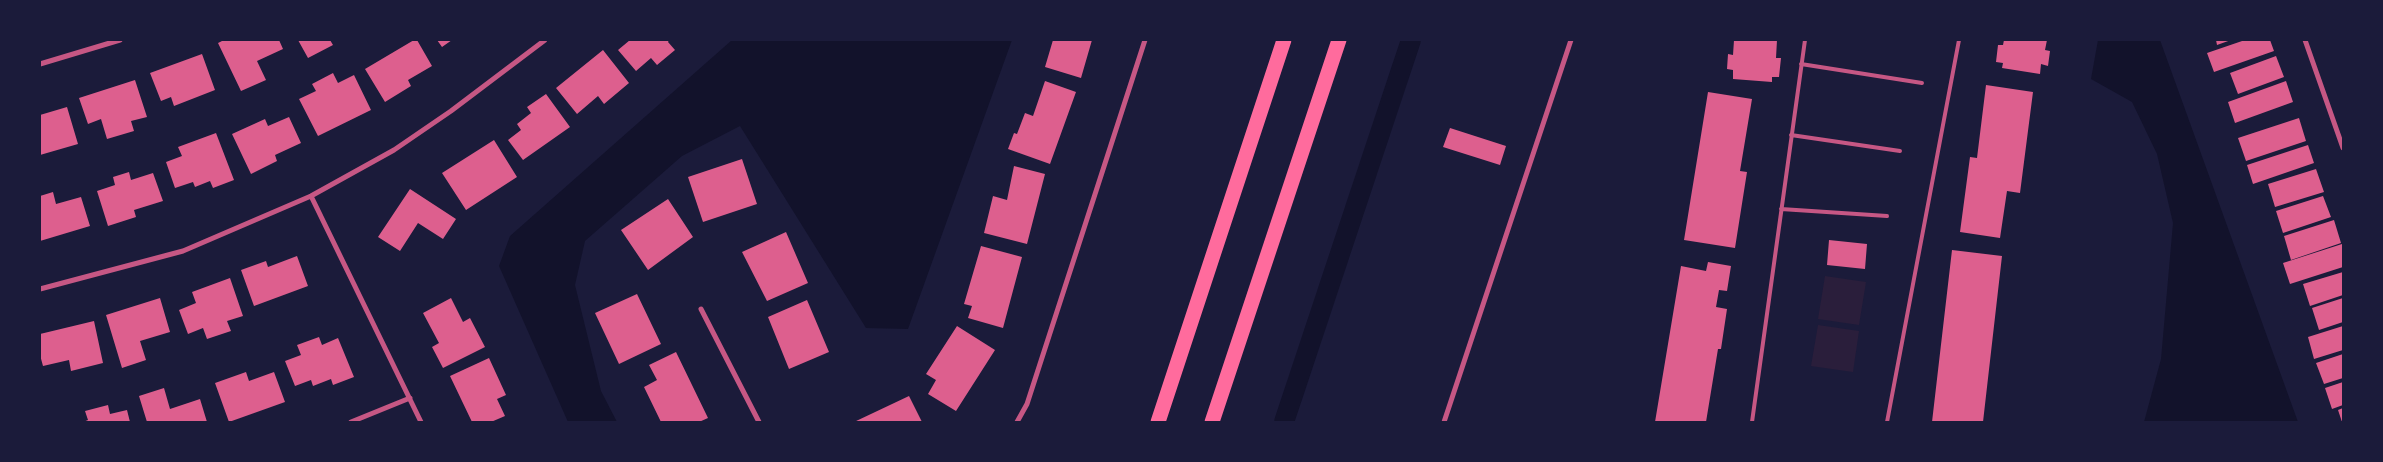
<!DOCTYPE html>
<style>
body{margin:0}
#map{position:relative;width:2383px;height:462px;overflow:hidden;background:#1b1b3a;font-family:"PT Sans Narrow",sans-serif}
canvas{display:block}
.frame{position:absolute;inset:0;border:41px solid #1b1b3a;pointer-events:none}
</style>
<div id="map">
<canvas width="2383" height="462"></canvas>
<div class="frame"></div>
</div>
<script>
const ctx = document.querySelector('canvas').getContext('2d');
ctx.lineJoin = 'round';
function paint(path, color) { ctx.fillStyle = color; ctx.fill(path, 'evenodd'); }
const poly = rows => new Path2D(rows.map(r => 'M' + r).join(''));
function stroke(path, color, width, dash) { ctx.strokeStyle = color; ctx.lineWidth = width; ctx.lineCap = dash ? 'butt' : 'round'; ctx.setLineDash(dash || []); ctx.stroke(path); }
paint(poly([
 [1825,276,1866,282,1859,325,1818,319],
 [1818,325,1859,331,1853,372,1811,366]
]), '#2a1e3b');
paint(poly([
 [732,40,1012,40,908,329,866,328,740,126,682,156,585,241,575,285,601,391,617,422,568,422,499,266,510,236],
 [2098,40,2160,40,2298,422,2144,422,2161,359,2173,223,2157,154,2132,102,2091,79]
]), '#12122b');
stroke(poly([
 [1284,422,1411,40]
]), '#12122b', 20);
paint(poly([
 [224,40,279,40,283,49,257,61,266,80,241,91,218,43],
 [298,40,330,40,333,45,308,58],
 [414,40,417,40,432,66,408,80,411,86,385,102,365,69],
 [437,40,452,40,442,47],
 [630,40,669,40,668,42,675,50,657,65,651,58,636,71,618,50],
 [1053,40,1092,40,1081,78,1045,67],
 [1734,40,1777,40,1776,58,1781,58,1779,77,1772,77,1772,82,1733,79,1733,70,1727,69,1728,54,1733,55],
 [2004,40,2047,40,2045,50,2050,51,2048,66,2041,64,2040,74,2002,68,2003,63,1996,62,1998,45,2003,45],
 [2216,40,2231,40,2217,45],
 [2245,40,2270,40,2274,51,2214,72,2207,53],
 [603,50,629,83,604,104,598,96,577,114,556,88],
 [202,54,215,90,174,106,171,97,161,101,150,73],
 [2276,56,2284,77,2238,94,2230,73],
 [333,73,338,83,354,75,371,110,318,136,299,99,316,91,312,84],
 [135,80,147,117,131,121,134,131,107,139,101,119,88,124,79,98],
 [1045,81,1076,92,1050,164,1008,149,1014,133,1017,134,1025,113,1033,116],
 [2286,81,2293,102,2235,123,2228,102],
 [1986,85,2033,92,2020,193,2007,191,2000,238,1960,232,1970,157,1977,158],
 [1708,92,1752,99,1740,171,1747,172,1735,248,1684,240],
 [546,94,570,127,523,160,508,140,521,130,517,124,531,113,527,107],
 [67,107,78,144,40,155,40,115],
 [289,117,301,143,275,155,277,161,251,174,232,134,265,119,268,126],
 [2299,118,2306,141,2246,161,2238,138],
 [1450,128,1506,146,1500,165,1443,147],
 [216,133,234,180,213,188,210,181,195,187,193,182,175,188,166,162,182,156,178,147],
 [494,140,517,177,466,210,442,173],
 [2308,145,2314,163,2253,184,2247,165],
 [742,159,757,204,703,222,688,177],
 [1014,166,1045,174,1027,244,984,233,993,196,1007,200],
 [2316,169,2324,192,2275,207,2268,184],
 [129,172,131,180,153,173,163,201,134,210,136,217,108,226,97,191,115,185,113,177],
 [410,189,456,219,443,239,418,223,400,251,378,237],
 [53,192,56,204,81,197,90,226,40,241,40,196],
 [2323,196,2331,217,2283,233,2276,211],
 [668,199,693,237,648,270,621,230],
 [2334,220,2341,243,2291,260,2284,236],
 [786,232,808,283,767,301,742,252],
 [1829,240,1867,244,1865,269,1827,265],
 [2342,244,2343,267,2290,284,2283,263],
 [981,246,1022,257,1003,328,968,318,972,306,964,304],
 [1952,250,2002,256,1983,422,1932,422],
 [297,256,308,286,254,306,241,270,266,261,268,267],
 [1708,262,1731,266,1727,291,1719,290,1716,307,1727,309,1721,349,1718,349,1706,422,1655,422,1681,266,1706,271],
 [2343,272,2343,295,2310,306,2303,284],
 [230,278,243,316,227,321,231,331,207,339,203,328,188,334,179,310,196,303,192,292],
 [637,294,661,344,619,364,595,313],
 [160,298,170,332,140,341,146,360,122,368,106,315],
 [451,298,463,322,470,318,485,347,443,368,432,347,439,343,423,313],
 [2343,298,2343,322,2319,330,2312,308],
 [807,300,829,352,789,369,768,317],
 [94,321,103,363,71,371,69,360,43,366,40,355,40,334],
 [957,326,995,350,956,411,928,394,936,380,926,374],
 [2343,326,2343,350,2314,359,2308,337],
 [319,337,322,345,338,338,354,377,333,385,331,379,313,386,311,380,295,386,285,361,301,355,297,345],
 [676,352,708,418,699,422,661,422,644,387,657,380,649,365],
 [2343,354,2343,378,2324,384,2316,363],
 [489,358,506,395,497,399,505,416,491,422,472,422,450,376],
 [246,372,249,381,274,372,285,402,229,422,215,383],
 [2343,382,2343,405,2332,409,2325,388],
 [164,388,170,409,200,399,207,422,147,422,139,396],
 [909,396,922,422,854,422],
 [108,405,110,414,127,410,130,422,83,422,88,420,85,411],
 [2343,408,2343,422,2342,422,2338,410]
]), '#dd5f8e');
stroke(poly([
 [1801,64,1922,83],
 [1791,135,1900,151],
 [1781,209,1887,216],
 [1752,422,1805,40],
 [1887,422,1959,40]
]), '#c65784', 4);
stroke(poly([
 [2305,40,2343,148],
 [40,64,120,40],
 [311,196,421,422],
 [40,289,183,251,311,196,394,150,451,111,545,40],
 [701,309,759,422],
 [351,422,410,398],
 [1017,422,1027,404,1145,40],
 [1444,422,1571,40]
]), '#c65784', 5);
stroke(poly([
 [1158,422,1284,40],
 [1212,422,1339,40]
]), '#ff6b9d', 15);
</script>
